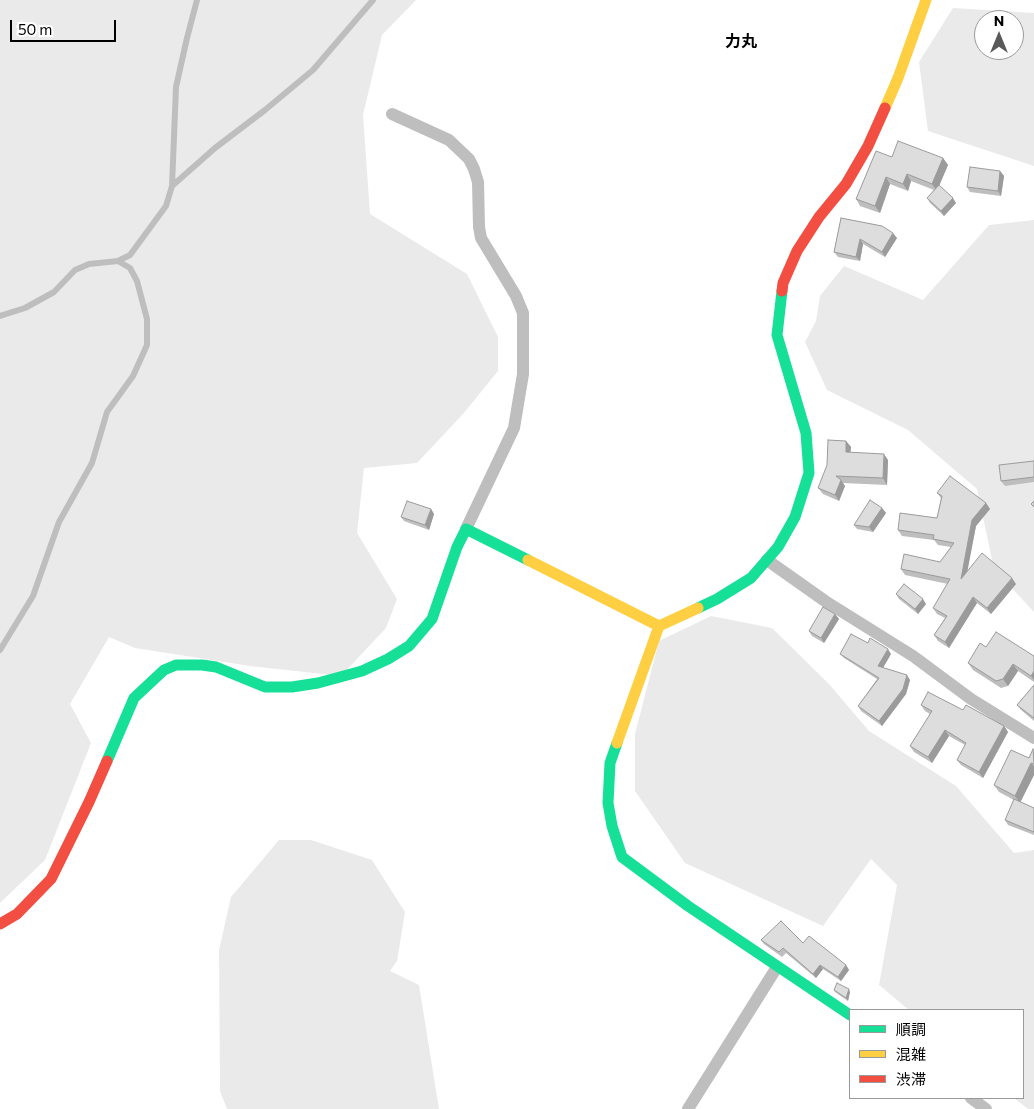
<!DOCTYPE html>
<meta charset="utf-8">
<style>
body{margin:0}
#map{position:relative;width:1034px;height:1109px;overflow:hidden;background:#fff;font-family:Commissioner,"Noto Sans JP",sans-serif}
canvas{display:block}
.legend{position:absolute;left:849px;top:1009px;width:175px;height:90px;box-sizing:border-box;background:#fff;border:1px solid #999;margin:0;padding:6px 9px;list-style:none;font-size:15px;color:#000}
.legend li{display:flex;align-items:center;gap:10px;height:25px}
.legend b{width:25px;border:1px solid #999}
.north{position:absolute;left:974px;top:10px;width:50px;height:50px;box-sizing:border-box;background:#fff;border:1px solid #999;border-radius:50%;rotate:0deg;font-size:14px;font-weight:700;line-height:20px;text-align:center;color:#000}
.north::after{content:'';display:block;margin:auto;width:18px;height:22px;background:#595959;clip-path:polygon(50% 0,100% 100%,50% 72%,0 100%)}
.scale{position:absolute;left:10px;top:20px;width:106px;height:22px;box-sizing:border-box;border:2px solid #000;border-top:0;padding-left:6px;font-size:15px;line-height:18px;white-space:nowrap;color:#000;-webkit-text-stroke:4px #fff;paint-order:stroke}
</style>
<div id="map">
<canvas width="1034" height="1109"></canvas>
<ul class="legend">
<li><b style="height:6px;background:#16e098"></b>順調</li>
<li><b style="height:6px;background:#ffcf43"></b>混雑</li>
<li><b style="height:6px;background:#f24e42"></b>渋滞</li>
</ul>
<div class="north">N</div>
<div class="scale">50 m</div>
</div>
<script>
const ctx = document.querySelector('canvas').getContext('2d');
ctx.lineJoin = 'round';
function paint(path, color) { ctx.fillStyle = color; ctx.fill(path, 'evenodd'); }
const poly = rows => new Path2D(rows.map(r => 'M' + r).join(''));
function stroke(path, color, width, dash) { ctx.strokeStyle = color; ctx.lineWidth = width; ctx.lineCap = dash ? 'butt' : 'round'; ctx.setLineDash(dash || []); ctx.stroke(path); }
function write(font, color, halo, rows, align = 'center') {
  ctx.font = font + ' Commissioner,"Noto Sans JP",sans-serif'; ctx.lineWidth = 5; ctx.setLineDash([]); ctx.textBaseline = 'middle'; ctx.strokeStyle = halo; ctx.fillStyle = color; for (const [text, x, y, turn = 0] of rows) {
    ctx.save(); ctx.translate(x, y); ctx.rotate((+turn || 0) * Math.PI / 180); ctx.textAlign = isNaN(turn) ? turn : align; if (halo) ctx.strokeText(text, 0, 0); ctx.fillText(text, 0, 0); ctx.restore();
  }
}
paint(poly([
 [0,0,416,0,382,35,363,115,370,214,467,274,498,337,498,371,463,414,417,463,364,468,357,533,397,599,386,628,341,676,250,666,135,648,109,637,70,704,91,743,45,860,0,903],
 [953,8,1034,13,1034,166,928,131,919,62],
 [984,20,1014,20,1014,50,984,50],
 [1034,220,1034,612,994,569,977,489,908,430,827,390,805,342,816,321,820,296,844,266,923,300,989,225],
 [711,616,772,628,829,684,869,731,956,786,1014,853,1034,850,1034,1109,1028,1109,1014,1098,1023,1098,1023,1010,909,1010,879,985,897,885,871,859,823,926,685,863,635,791,635,734,659,641],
 [279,840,311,840,372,860,405,912,397,961,390,971,419,985,439,1109,227,1109,220,1091,219,950,231,897]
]), '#eaeaea');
stroke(poly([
 [172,186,215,148,265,110,313,70,373,0],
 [0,316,25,308,54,292,75,270,89,264,118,261,130,255,166,206,172,186,176,87,187,38,197,0],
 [0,650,33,596,59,522,92,463,107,412,133,376,147,345,147,319,137,281,130,268,118,261]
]), '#bebebe', 6);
stroke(poly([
 [392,114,449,140,469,159,474,169,478,182,479,227,481,238,516,296,523,313,523,374,514,428,466,529],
 [767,560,825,601,913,656,971,699,1034,738],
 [971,1098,986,1109],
 [688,1109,777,967]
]), '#bebebe', 12);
stroke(poly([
 [698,608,717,599,751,578,778,547,795,517,809,473,806,433,777,335,782,291],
 [617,743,610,763,608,803,612,826,622,857,688,906,850,1015],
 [107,761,134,698,164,670,176,665,202,665,216,667,265,687,292,687,318,683,362,671,388,659,409,646,432,619,457,547,466,529,528,560]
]), '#16e098', 11);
stroke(poly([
 [885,108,898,78,926,0],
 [528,560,659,626],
 [617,743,659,626,698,608]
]), '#ffcf43', 11);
stroke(poly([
 [782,291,783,283,797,251,819,217,846,184,868,146,885,108],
 [0,924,17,914,51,879,89,802,107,761]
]), '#f24e42', 11);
paint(poly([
 [892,157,943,158,948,165,939,185,956,203,944,216,930,203,927,198,934,190,911,181,908,191,890,184,880,213,860,206,856,199],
 [1000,171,1004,176,1001,196,970,192,967,187],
 [841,218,897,238,885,257,863,244,860,261,838,257,834,252],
 [846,441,851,447,850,452,888,460,887,485,843,483,845,486,839,501,823,494,818,488],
 [1034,461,1034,482,1005,486,1001,481],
 [937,493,986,503,990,509,976,526,967,570,1016,584,991,614,977,603,949,648,938,641,934,635,945,618,937,614,933,608,948,584,905,575,901,569,940,562,951,547,938,545,934,540,902,536,898,530,937,518,941,498],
 [882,508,886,513,873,532,857,529,854,525],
 [431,509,434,514,429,530,404,521,401,517],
 [896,594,926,604,918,614,899,599],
 [835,614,839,619,824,643,812,636,809,631],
 [868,643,891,654,883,668,910,680,906,694,882,726,861,711,858,706,877,679,844,658,840,654],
 [986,647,1034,656,1034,682,1018,671,1008,686,1001,688,973,670,968,663],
 [1034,685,1034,721,1021,710,1017,705],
 [921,705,963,710,1004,726,1008,732,983,778,961,765,957,760,965,745,949,736,932,763,914,752,910,746,930,714,925,711],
 [1034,750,1034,775,1020,802,1034,808,1034,835,1008,825,1005,820,1014,800,999,792,994,785,1029,758],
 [761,940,803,943,846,965,849,970,841,981,823,969,816,978,786,953,782,957,764,944],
 [834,990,850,992,848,1001,835,992]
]), '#bebebe');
paint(poly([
 [943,158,948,165,937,191,932,184],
 [1000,171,1004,176,1001,196,998,191],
 [907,174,911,181,908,191,903,184],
 [886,177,890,184,880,213,875,206],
 [953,198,956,203,944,216,941,211],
 [893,233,897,238,885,257,882,252],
 [860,239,863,244,860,261,856,257],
 [846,441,851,447,850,458,846,452],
 [884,454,888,460,887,485,883,478],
 [841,480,845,486,839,501,835,495],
 [986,503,990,509,976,526,965,584,961,579,972,520],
 [882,508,886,513,873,532,869,527],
 [431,509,434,514,429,530,425,525],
 [1012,578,1016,584,991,614,987,608],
 [973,597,977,603,949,648,945,642],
 [923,599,926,604,918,614,915,609],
 [835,614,839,619,824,643,821,638],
 [888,649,891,654,881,671,878,666],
 [1013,664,1018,671,1008,686,1003,679],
 [1034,671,1034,680,1031,676],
 [907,675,910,680,906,694,882,726,879,721],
 [1004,726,1008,732,983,778,979,772],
 [945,730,949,736,932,763,928,757],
 [1031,763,1034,766,1034,775,1020,803,1015,796],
 [820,965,823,969,816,978,813,974],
 [846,965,849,970,841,981,838,977],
 [849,989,850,992,848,1001,846,998]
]), '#9b9b9b');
const building = poly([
 [898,141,943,158,932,184,907,174,903,184,886,177,875,206,856,199,876,151,892,157,898,141],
 [970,167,1000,171,998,191,967,187,970,167],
 [939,185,953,198,941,211,927,198,939,185],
 [841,218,882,226,893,233,882,252,860,239,856,257,834,252,841,218],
 [828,440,846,441,846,452,884,454,883,478,836,476,841,480,835,495,818,488,827,465,828,440],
 [1034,461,1034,477,1001,481,999,465,1034,461],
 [950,476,986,503,972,520,961,579,982,553,1012,578,987,608,973,597,945,642,934,635,947,616,933,608,950,579,901,569,904,554,940,562,954,543,933,539,934,535,898,530,900,513,937,518,942,496,937,493,950,476],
 [870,500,882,508,869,527,854,525,870,500],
 [407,501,431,509,425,525,401,517,407,501],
 [1034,501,1034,507,1031,504,1034,501],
 [904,584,923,599,915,609,896,594,904,584],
 [823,607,835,614,821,638,809,631,823,607],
 [996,632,1034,656,1034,671,1031,676,1013,664,1003,679,996,681,968,663,980,643,986,647,996,632],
 [851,634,868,643,870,638,888,649,878,666,907,675,903,689,879,721,858,706,879,678,840,654,851,634],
 [1034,685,1034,718,1017,705,1034,685],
 [928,692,963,710,966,705,1004,726,979,772,957,760,966,743,945,730,928,757,910,746,932,711,921,705,928,692],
 [1033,749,1034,764,1031,763,1015,796,994,785,1011,750,1029,758,1033,749],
 [1014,799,1034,808,1034,832,1005,820,1014,799],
 [781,921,803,943,809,936,846,965,838,977,820,965,813,974,783,948,779,952,761,940,781,921],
 [837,983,849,989,846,998,834,990,837,983]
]);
paint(building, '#ddd');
stroke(building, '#9b9b9b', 1);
write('bold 16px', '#000', '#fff', [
 ["力丸",741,42]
]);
</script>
